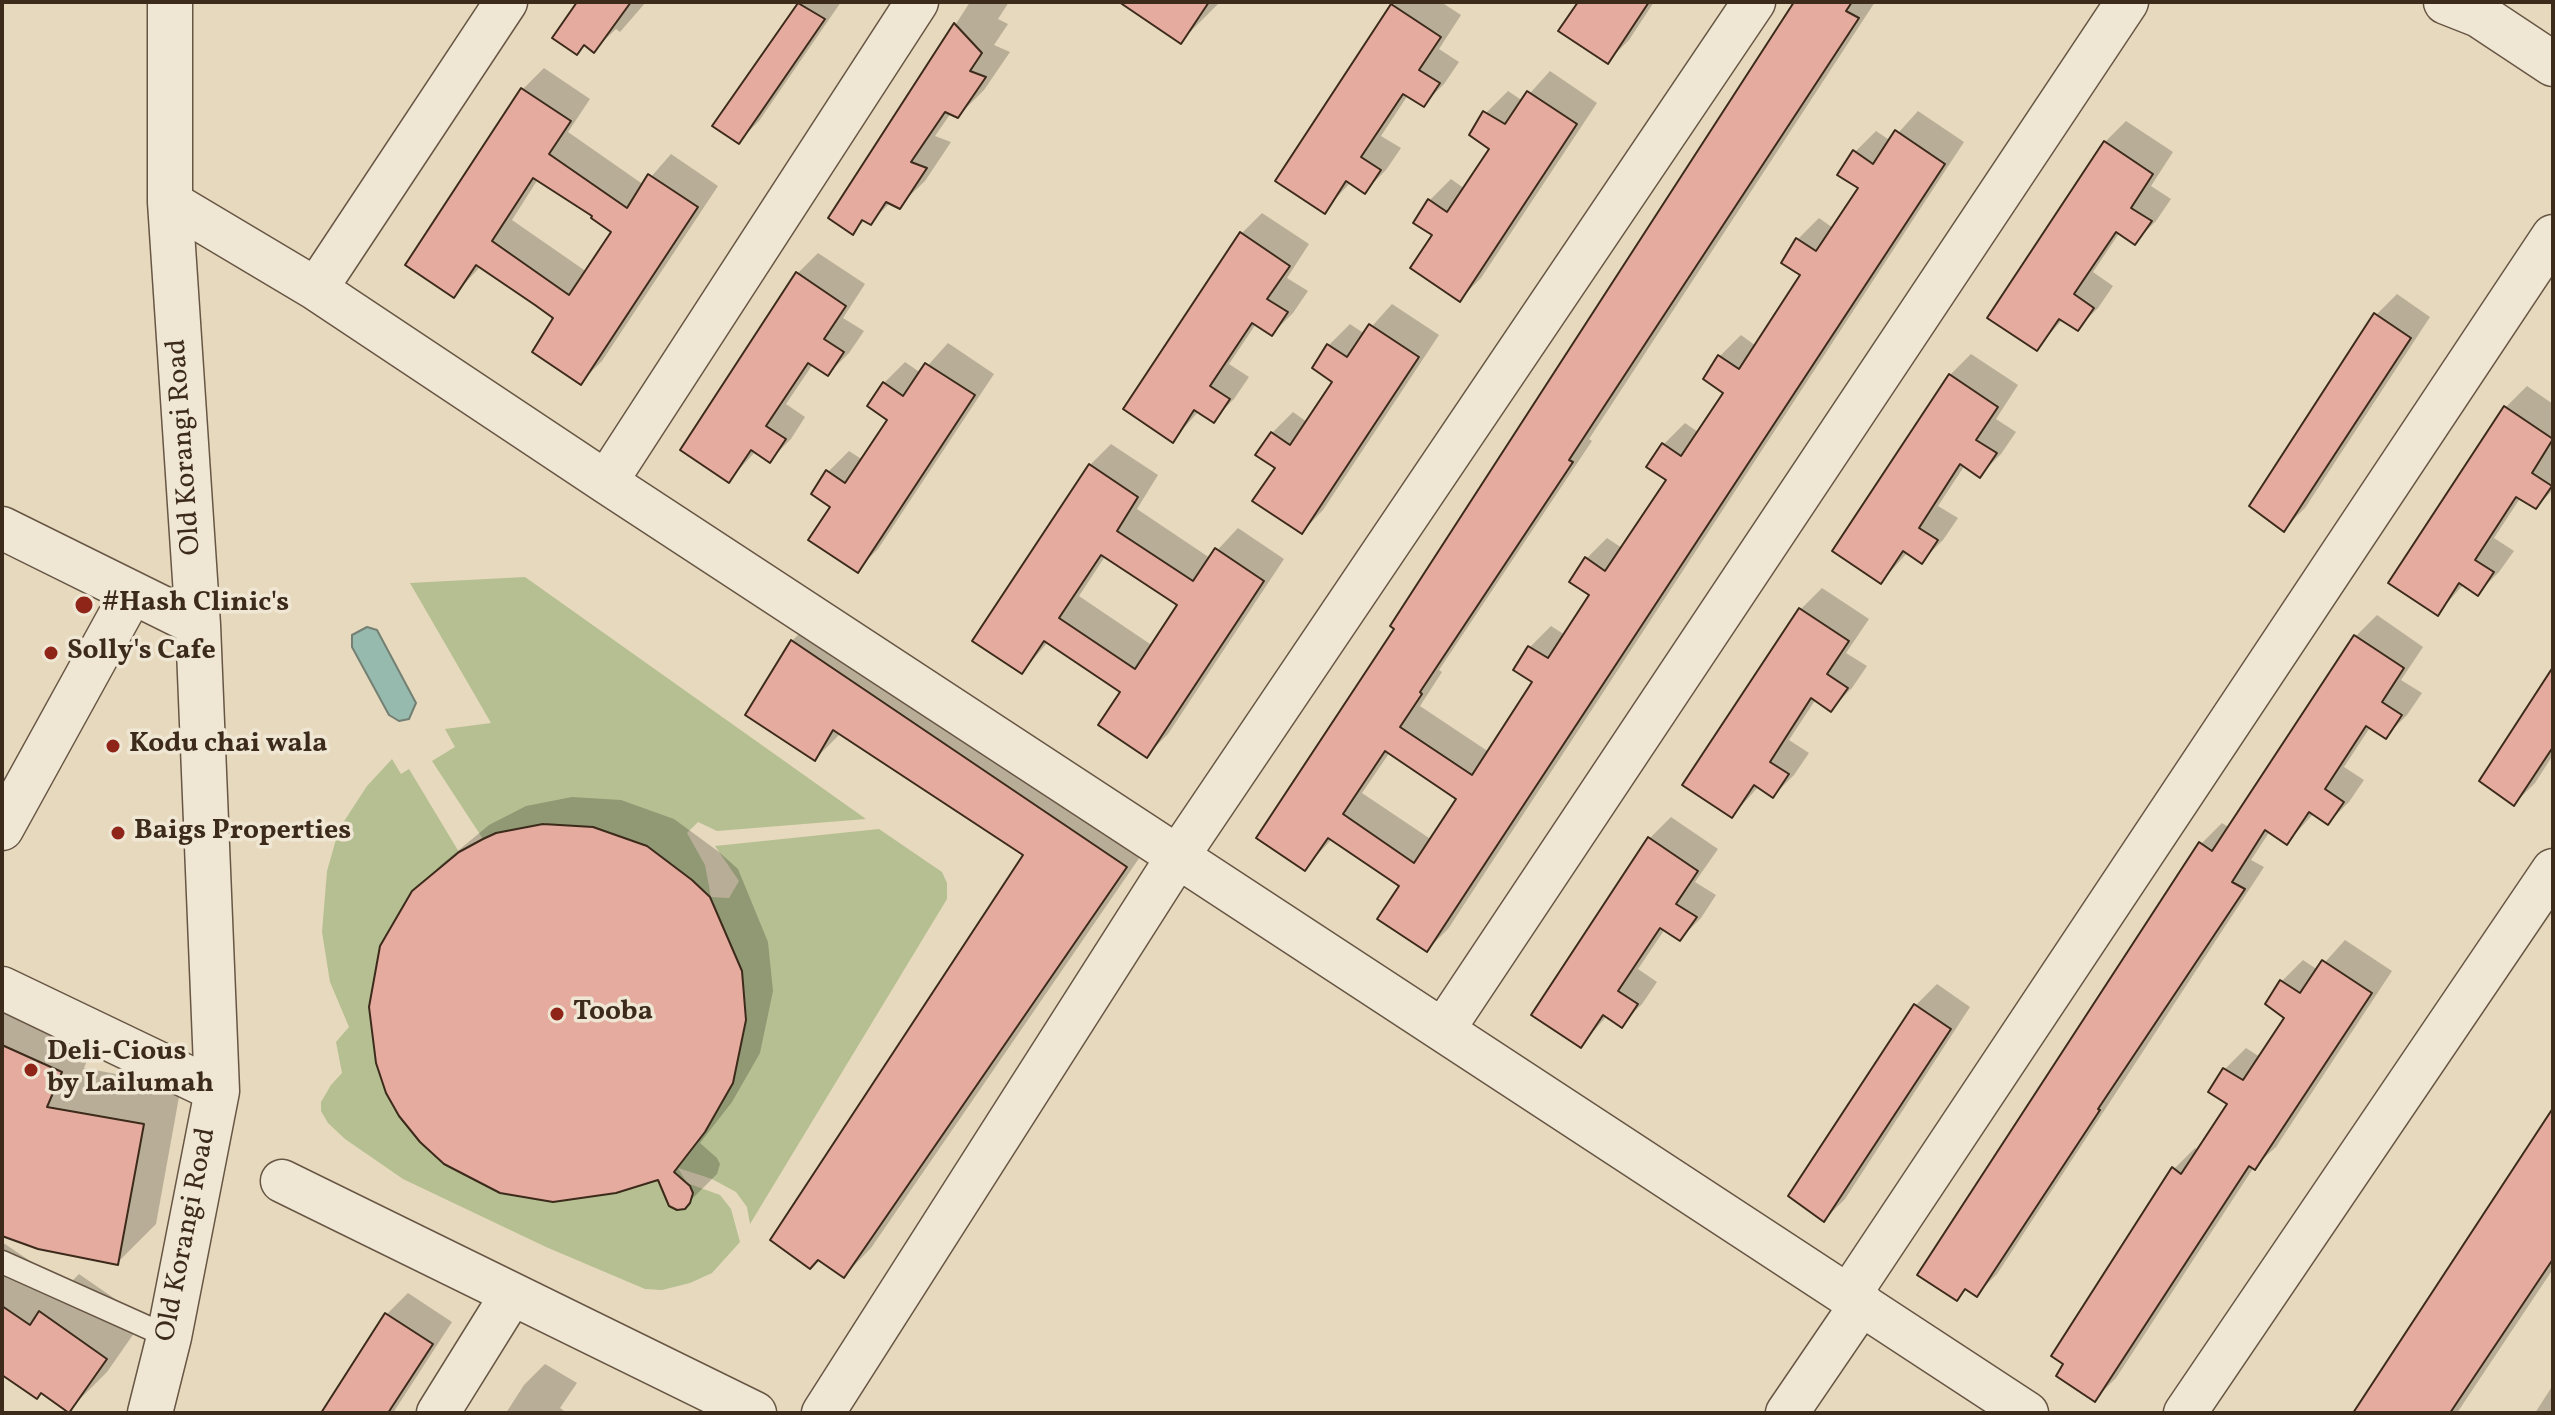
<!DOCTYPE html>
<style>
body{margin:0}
#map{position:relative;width:2555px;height:1415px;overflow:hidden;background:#e7d9bd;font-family:Vollkorn,serif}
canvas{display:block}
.frame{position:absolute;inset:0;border:4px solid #3c2a1b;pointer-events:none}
</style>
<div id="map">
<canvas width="2555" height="1415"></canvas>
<div class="frame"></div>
</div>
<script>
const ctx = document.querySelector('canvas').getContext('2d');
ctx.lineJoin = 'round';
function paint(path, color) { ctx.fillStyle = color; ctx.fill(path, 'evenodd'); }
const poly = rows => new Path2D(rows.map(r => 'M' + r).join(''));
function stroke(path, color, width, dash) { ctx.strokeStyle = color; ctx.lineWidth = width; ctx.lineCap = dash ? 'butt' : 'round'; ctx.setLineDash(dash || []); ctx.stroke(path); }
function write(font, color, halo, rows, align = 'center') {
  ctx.font = font + ' Vollkorn,serif'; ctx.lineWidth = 7; ctx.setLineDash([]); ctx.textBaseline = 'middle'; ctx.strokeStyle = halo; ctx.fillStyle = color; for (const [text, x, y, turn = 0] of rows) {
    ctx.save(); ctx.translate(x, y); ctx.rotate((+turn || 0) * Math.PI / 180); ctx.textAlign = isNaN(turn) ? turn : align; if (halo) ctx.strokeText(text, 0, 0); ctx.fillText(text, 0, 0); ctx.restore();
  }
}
paint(poly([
 [525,577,866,819,717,831,698,822,687,833,705,865,711,897,729,898,739,881,715,846,879,829,942,872,947,883,947,899,750,1224,747,1207,736,1192,712,1179,678,1168,687,1183,720,1195,731,1209,740,1242,712,1273,690,1283,662,1290,645,1289,546,1247,403,1179,345,1139,328,1123,321,1111,321,1102,331,1085,342,1073,336,1042,349,1027,330,982,322,932,327,871,339,829,367,786,392,759,401,774,409,769,459,852,380,946,369,1007,376,1063,386,1093,733,1083,746,1020,742,971,710,897,692,880,647,846,593,827,543,824,496,833,483,839,432,761,455,747,445,729,491,723,410,583]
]), '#b5bf91');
const water = poly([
 [367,627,377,630,416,703,409,719,399,721,389,715,352,647,352,635,367,627]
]);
paint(water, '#97baae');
stroke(water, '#738073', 2);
paint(poly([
 [579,2,646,2,620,32,616,29,594,50,585,44,576,53],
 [801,2,841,2,759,121,738,142,715,126],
 [970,2,1009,2,998,19,1008,24,994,45,1010,52,984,90,958,116,951,113,935,136,951,142,925,181,899,206,891,202,871,222,866,219,853,232,831,218],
 [1142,2,1220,2,1181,41],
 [1396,2,1441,2,1461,15,1439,49,1459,62,1444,84,1423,105,1408,95,1381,136,1401,148,1386,170,1365,191,1351,182,1324,211,1278,180],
 [1580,2,1654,2,1629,40,1608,61],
 [1797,2,1875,2,1589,439,1592,441,1439,670,1442,672,1420,706,1489,752,1534,681,1530,647,1551,626,1565,635,1592,595,1586,559,1607,538,1622,548,1668,479,1664,444,1685,423,1698,432,1726,392,1706,379,1720,356,1741,335,1756,346,1803,274,1784,262,1798,239,1819,218,1833,228,1860,188,1855,152,1876,131,1891,141,1918,111,1964,142,1448,929,1427,950,1401,886,1332,839,1305,868,1396,629],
 [1390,752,1459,799,1432,840,1362,793],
 [544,68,590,99,568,132,644,185,671,154,718,186,602,361,581,382,556,318,481,266,454,295,407,264,523,89],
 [538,179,595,215,613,231,587,272,512,220],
 [1550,71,1597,103,1481,278,1460,299,1435,234,1416,222,1430,200,1451,179,1465,189,1492,148,1472,134,1487,112,1508,91,1523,101],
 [2126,121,2173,152,2151,186,2171,199,2156,221,2135,242,2120,232,2093,272,2113,286,2098,308,2077,329,2063,319,2037,348,2105,142],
 [1262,213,1309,244,1287,278,1308,291,1293,313,1272,334,1256,324,1229,364,1249,377,1234,399,1213,420,1199,411,1173,440,1241,234],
 [818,253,865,284,843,318,864,331,849,353,828,374,813,364,786,404,805,417,791,439,770,460,756,451,729,480,797,274],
 [2397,294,2430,317,2305,508,2284,529,2376,315],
 [1392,304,1439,335,1323,510,1302,532,1277,468,1272,433,1293,412,1307,422,1334,381,1314,367,1329,345,1350,324,1365,334],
 [948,343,994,374,878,549,857,570,833,506,828,472,849,451,863,460,890,420,884,383,905,362,921,373],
 [1971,354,2018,385,1996,419,2016,432,2001,454,1980,475,1965,465,1938,506,1958,518,1943,540,1922,561,1908,552,1881,582,1950,375],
 [2527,386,2553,404,2553,490,2536,507,2521,497,2494,538,2514,551,2499,572,2478,593,2464,584,2437,614,2506,407],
 [1111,444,1158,475,1137,509,1210,558,1238,528,1284,559,1168,734,1147,755,1122,691,1048,642,1022,672,1090,465],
 [1106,555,1180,605,1153,646,1079,596],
 [1822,588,1869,619,1846,653,1867,666,1852,688,1831,709,1816,699,1789,740,1809,753,1794,775,1773,796,1759,786,1732,816,1685,784,1801,609],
 [820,613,1153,838,871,1248,844,1276,1026,855,841,733,815,759,748,714,792,641],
 [2377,615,2423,647,2401,680,2422,693,2407,715,2386,736,2371,726,2344,767,2364,780,2349,802,2328,823,2314,813,2287,843,2270,831,2251,860,2264,867,1997,1274,1976,1295,1967,1288,1957,1299,2201,844,2222,823,2230,828,2356,636],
 [2553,671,2553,755,2535,783,2514,804],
 [572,797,621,800,674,819,719,852,738,869,768,942,773,991,760,1053,732,1102,700,1143,717,1158,720,1164,717,1174,684,1207,414,892,442,864,489,825,526,806],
 [1671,817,1718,849,1695,882,1716,895,1701,918,1680,939,1665,929,1638,969,1657,982,1642,1004,1621,1025,1607,1016,1581,1045,1650,838],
 [2345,940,2392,971,2276,1147,2254,1167,2116,1378,2095,1399,2174,1169,2195,1148,2199,1151,2230,1103,2211,1091,2225,1069,2246,1048,2260,1057,2287,1017,2267,1004,2282,981,2303,960,2318,970],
 [1937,984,1970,1007,1845,1199,1824,1220,1916,1005],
 [2,990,99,1033,84,1068,181,1086,156,1224,117,1263,2,1234],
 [2553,1112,2553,1269,2457,1413,2356,1413],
 [2,1242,67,1286,79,1274,144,1319,107,1372,69,1410,42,1391,2,1372],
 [408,1293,452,1322,393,1413,323,1413,387,1314],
 [545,1364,577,1383,560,1408,567,1413,506,1413,524,1385],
 [2553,1385,2553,1413,2535,1413]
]), '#0003');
const building = poly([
 [577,2,631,2,594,53,584,45,577,55,552,38,577,2],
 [1119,2,1209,2,1181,44,1119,2],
 [1578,2,1649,2,1608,64,1558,31,1578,2],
 [1794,2,1852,2,1846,11,1859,18,1569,460,1573,462,1420,692,1422,694,1400,727,1472,775,1532,682,1513,670,1528,646,1548,658,1589,595,1569,582,1585,557,1605,571,1666,480,1646,467,1662,443,1681,456,1723,393,1703,379,1718,355,1739,369,1800,275,1781,263,1796,238,1816,251,1858,188,1837,175,1853,150,1873,164,1895,130,1945,164,1427,952,1377,919,1399,886,1328,838,1305,871,1256,838,1394,629,1390,626,1794,2],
 [1385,751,1456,799,1414,863,1343,814,1385,751],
 [798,3,825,19,739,144,712,126,798,3],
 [1391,4,1441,37,1419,70,1440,83,1424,107,1403,94,1361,157,1381,170,1365,194,1346,181,1325,214,1275,181,1391,4],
 [954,23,982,53,970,71,986,77,958,118,945,112,911,162,927,168,900,209,886,202,871,225,862,220,853,235,828,218,954,23],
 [521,88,571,121,549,154,627,208,648,174,698,207,581,385,532,352,553,318,535,305,476,265,454,298,405,265,521,88],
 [533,178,592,216,591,218,611,232,569,295,492,241,533,178],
 [1527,91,1577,124,1460,302,1410,268,1432,235,1413,223,1428,199,1447,212,1489,149,1469,135,1483,111,1505,124,1527,91],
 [2104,141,2153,174,2131,208,2152,221,2135,245,2116,232,2074,294,2094,308,2078,331,2059,319,2037,351,1987,318,2104,141],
 [1240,232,1290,266,1267,299,1288,312,1272,336,1252,323,1210,386,1230,399,1214,423,1194,410,1173,443,1123,409,1240,232],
 [796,272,846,306,824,339,844,352,828,376,808,363,766,426,786,439,770,463,751,450,729,483,680,450,796,272],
 [2374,313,2411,338,2284,532,2249,506,2374,313],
 [1369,324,1419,357,1302,534,1252,501,1275,468,1255,455,1271,432,1290,445,1332,382,1312,368,1327,344,1347,357,1369,324],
 [925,363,975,395,858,573,808,540,830,507,811,494,826,470,845,483,887,420,867,406,883,382,903,396,925,363],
 [1949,374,1998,407,1976,440,1997,453,1980,478,1960,464,1919,528,1938,540,1922,564,1903,551,1881,584,1832,551,1949,374],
 [2504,406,2553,439,2532,473,2552,486,2536,509,2516,497,2475,560,2494,572,2478,596,2459,583,2438,616,2388,583,2504,406],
 [1089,464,1138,497,1117,531,1193,581,1215,548,1264,581,1147,758,1098,725,1120,692,1044,641,1022,674,972,641,1089,464],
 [1101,555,1177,605,1135,669,1059,618,1101,555],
 [1799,608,1849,641,1827,674,1848,688,1831,712,1811,698,1770,762,1789,774,1773,798,1754,785,1732,818,1682,785,1799,608],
 [2354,635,2404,668,2382,702,2402,715,2386,739,2366,726,2325,789,2344,802,2328,825,2309,812,2287,845,2265,830,2232,882,2245,889,2098,1109,2100,1110,1977,1297,1965,1289,1957,1301,1917,1275,2199,842,2212,851,2354,635],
 [791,640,1127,867,844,1278,818,1260,810,1269,770,1240,1023,855,833,730,815,761,745,715,791,640],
 [2553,667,2553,747,2514,806,2479,781,2553,667],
 [543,824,593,827,647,846,692,880,710,897,742,971,746,1020,733,1083,705,1132,674,1172,690,1186,693,1193,690,1203,685,1209,677,1210,669,1206,658,1180,616,1193,553,1202,500,1193,444,1164,420,1142,399,1116,386,1093,376,1063,369,1007,380,946,412,891,459,852,483,839,496,833,543,824],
 [1648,837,1698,871,1676,904,1697,917,1680,941,1660,928,1618,991,1638,1004,1622,1028,1603,1015,1581,1048,1531,1015,1648,837],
 [2322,960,2372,993,2255,1170,2249,1166,2095,1402,2056,1376,2063,1364,2051,1356,2172,1167,2181,1174,2227,1104,2208,1092,2223,1068,2243,1080,2284,1018,2265,1004,2280,980,2300,993,2322,960],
 [1914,1004,1951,1029,1824,1222,1788,1196,1914,1004],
 [2,1045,62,1072,47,1107,144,1124,118,1265,38,1249,2,1236,2,1045],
 [2553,1108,2553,1259,2450,1413,2353,1413,2553,1108],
 [2,1306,30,1325,39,1311,107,1359,69,1413,41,1393,37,1399,2,1375,2,1306],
 [385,1313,433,1344,388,1413,321,1413,385,1313]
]);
paint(building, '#e4ab9e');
stroke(building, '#3c2a1b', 2);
const service = poly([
 [2,1262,169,1337]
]);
const minor = poly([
 [170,202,316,289,606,482,2027,1413],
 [316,289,506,2],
 [606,482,917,2],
 [2,528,198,625],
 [2,829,132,593],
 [2,988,217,1091],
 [1443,1030,2127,2],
 [282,1181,755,1413],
 [1849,1295,2553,236],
 [438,1413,512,1294],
 [823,1413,1178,856,1754,2],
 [1787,1413,1862,1303],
 [2185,1413,2553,870]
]);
const tertiary = poly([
 [2446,2,2479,15,2553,64],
 [150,1413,169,1337,217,1091,198,625,170,202,170,2]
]);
stroke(service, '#675644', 25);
stroke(minor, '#675644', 45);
stroke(tertiary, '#675644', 47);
stroke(service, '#efe6d4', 22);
stroke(minor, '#efe6d4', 42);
stroke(tertiary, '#efe6d4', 44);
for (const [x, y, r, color] of [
 [84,605,10,"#8f2418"],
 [51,653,8,"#8f2418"],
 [113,746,8,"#8f2418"],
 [118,833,8,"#8f2418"],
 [557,1014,8,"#8f2418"],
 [31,1070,8,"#8f2418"]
]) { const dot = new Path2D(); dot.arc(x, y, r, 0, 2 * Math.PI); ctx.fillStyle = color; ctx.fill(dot); stroke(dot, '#efe6d4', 3); }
write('28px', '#3c2a1b', '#efe6d4', [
 ["Old Korangi Road",186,447,-94],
 ["Old Korangi Road",188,1235,-79]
]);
write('bold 28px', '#3c2a1b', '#efe6d4', [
 ["#Hash Clinic's",102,605],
 ["Solly's Cafe",67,653],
 ["Kodu chai wala",129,746],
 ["Baigs Properties",134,833],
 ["Tooba",573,1014],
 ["Deli-Cious",47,1054],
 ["by Lailumah",47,1086]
], 'left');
</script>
